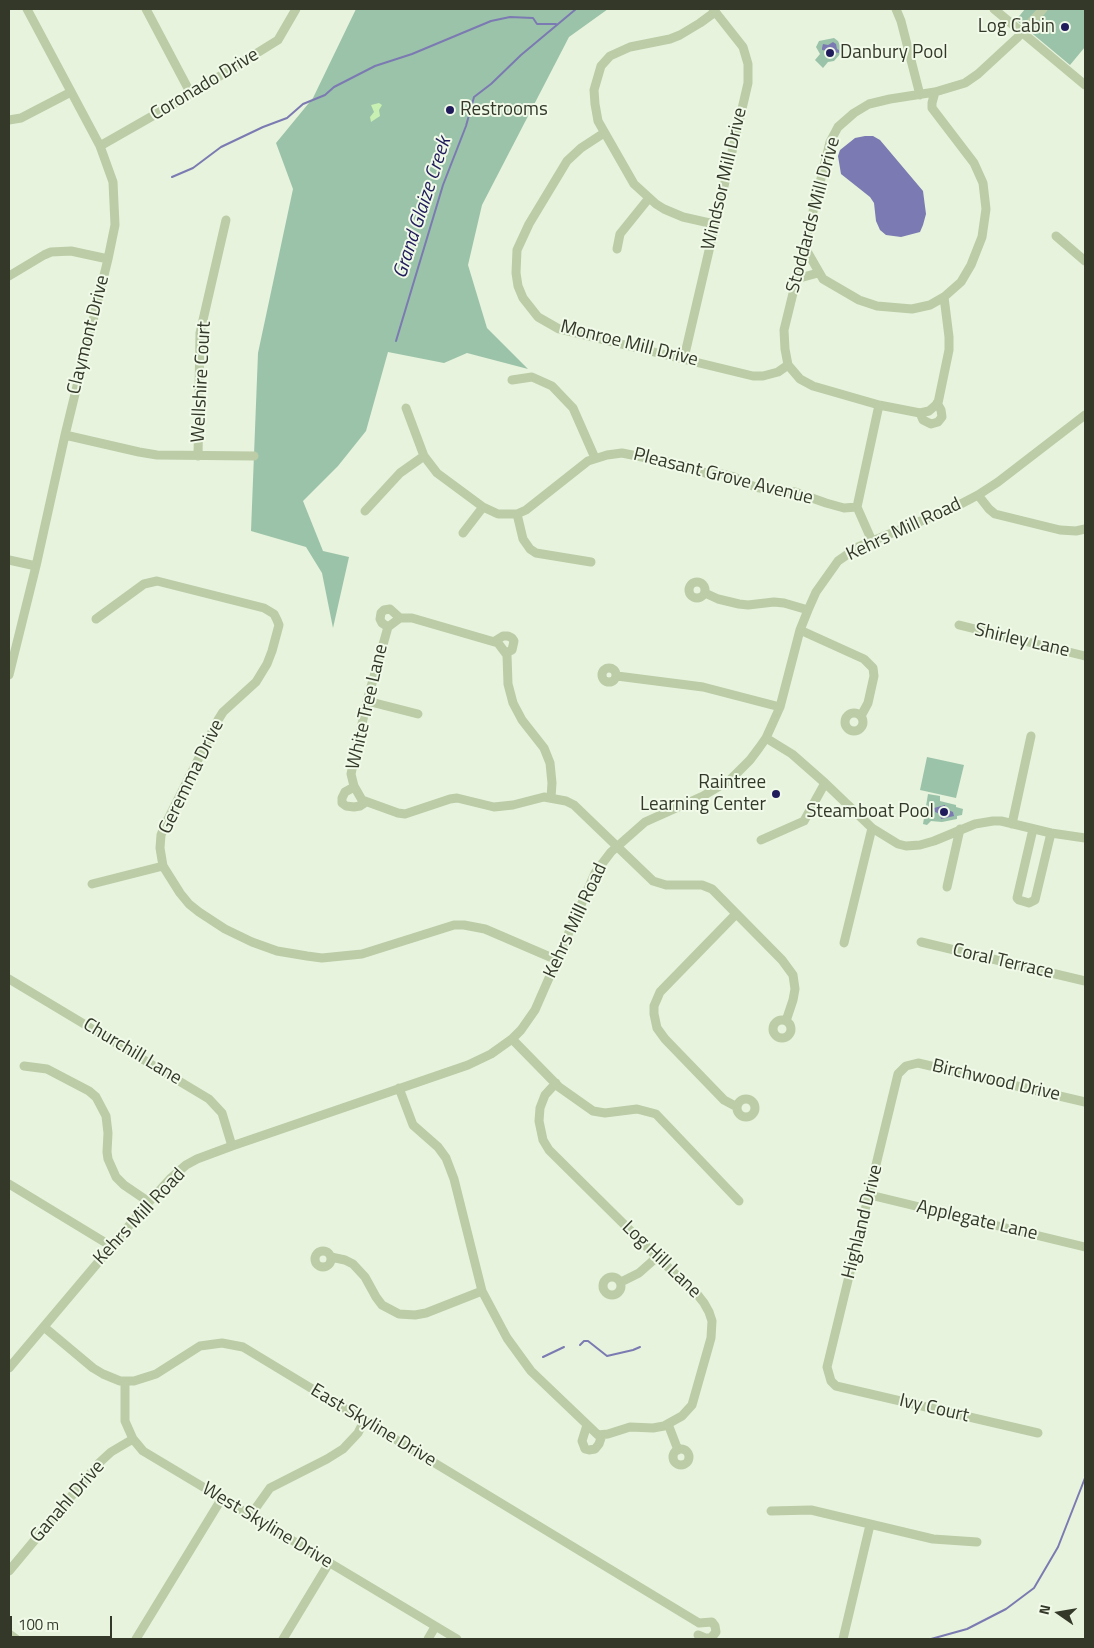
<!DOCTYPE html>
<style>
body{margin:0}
#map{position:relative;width:1094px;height:1648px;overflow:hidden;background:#e7f3dc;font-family:"Titillium Web",sans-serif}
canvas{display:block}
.frame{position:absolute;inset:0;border:10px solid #333828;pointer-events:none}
.north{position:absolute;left:1034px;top:1588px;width:50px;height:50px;-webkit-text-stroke:4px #f1fae9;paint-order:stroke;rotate:283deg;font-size:14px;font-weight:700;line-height:20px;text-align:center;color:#333828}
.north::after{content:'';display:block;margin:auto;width:18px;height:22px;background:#333828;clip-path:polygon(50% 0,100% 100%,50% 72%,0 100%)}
.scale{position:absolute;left:10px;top:1616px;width:102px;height:22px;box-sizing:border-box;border:2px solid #333828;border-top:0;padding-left:6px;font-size:15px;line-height:18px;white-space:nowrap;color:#333828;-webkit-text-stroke:4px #f1fae9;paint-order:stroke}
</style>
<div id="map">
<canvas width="1094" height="1648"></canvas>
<div class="frame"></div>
<div class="north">N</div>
<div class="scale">100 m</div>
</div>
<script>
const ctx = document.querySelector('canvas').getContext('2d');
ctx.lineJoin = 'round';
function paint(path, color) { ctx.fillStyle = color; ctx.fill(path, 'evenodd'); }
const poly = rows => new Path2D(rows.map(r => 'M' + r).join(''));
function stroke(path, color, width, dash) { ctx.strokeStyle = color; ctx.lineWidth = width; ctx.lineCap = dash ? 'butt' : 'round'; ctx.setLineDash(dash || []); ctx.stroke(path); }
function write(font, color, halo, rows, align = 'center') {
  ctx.font = font + ' "Titillium Web",sans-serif'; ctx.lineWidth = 4; ctx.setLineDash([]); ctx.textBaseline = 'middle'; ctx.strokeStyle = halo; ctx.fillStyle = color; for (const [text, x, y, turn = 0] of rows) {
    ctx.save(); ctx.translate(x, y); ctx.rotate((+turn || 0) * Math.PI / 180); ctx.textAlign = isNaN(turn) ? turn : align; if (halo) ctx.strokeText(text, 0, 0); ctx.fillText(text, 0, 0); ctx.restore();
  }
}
paint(poly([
 [356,9,608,9,569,37,482,205,468,265,487,328,528,369,467,353,444,363,388,352,366,431,338,466,303,501,323,551,349,557,333,628,322,573,306,547,251,531,258,353,293,189,276,143,313,98],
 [1025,9,1085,9,1085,47,1070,65,1016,20],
 [834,38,838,41,842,50,841,53,834,61,828,62,823,68,815,60,820,54,816,47,819,41],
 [927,757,964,765,956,798,920,790],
 [928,794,940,796,940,801,956,805,956,807,963,809,962,815,957,816,957,819,942,822,931,821,927,825,923,824]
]), '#9bc3a9');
paint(poly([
 [379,103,382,105,379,110,380,116,371,122,370,117,374,112,371,105]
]), '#c7f0b2');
paint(poly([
 [833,42,836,44,837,49,839,50,839,53,822,50,822,48,823,44,828,45],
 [865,136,873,136,880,140,923,191,926,214,923,225,920,232,901,237,886,235,880,230,876,221,874,203,870,197,841,174,838,156,840,150,855,138],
 [945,805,946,809,953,812,954,816,941,819,940,814,935,812,934,808]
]), '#7c7ab2');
stroke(poly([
 [172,177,193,168,221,147,263,127,287,118,303,104,325,95,334,87,375,66,412,54,491,21,510,17,533,18,537,24,556,24],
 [396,341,443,185,466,126,474,97,491,84,521,55,576,9],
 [580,1345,584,1341,588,1341,607,1356,633,1350,640,1347],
 [543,1357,564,1347],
 [931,1639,967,1629,1006,1609,1034,1588,1058,1547,1085,1478]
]), '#7c7ab2', 2);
stroke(poly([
 [146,9,191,94],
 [896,9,901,21,920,95],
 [994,9,1085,85],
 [9,120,21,118,71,92],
 [604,133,581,148,567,161,529,224,517,250,516,273,518,286,523,298,538,317,559,329,753,376,763,376,778,372,788,365,800,379,813,386,879,405,920,413,929,411,938,403,949,350,949,337,944,297,961,282,971,265,982,237,986,209,983,183,974,163,932,108,932,103,935,92],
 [100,146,191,94,278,40,296,9],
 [714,224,683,217,664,209,656,204,634,184,598,121,595,104,594,90,601,66,610,56,630,47,670,39,680,35,700,23,715,12],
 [1056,236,1085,261],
 [804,246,823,279,859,300,877,306,912,309,930,305,944,297],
 [617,249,620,234,649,198],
 [9,276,44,255,51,252,71,251,108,259],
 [796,279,818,273],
 [684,358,748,83,748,64,743,47,713,9],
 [788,365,785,349,784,330,830,142,838,127,854,113,869,104,890,99,935,92,965,83,978,74,1017,38,1043,9],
 [512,380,532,377,552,386,573,408,595,458],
 [406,408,424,456,437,473,483,507,498,514,517,514,526,510,588,461,607,455,622,453,687,466,708,474,721,474,734,477,755,487,765,489,795,492,826,503,844,508,857,507],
 [920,413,923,420,931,424,938,422,942,417,941,410,937,403],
 [65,435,139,452,157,455,254,456],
 [198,456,200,333,226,220],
 [978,495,989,509,995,514,1060,530,1076,531,1085,529],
 [365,511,400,473,424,456],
 [517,514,523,539,530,549,536,553,591,562],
 [463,533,483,507],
 [872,541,857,507,879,405],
 [9,560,36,566],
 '689 590a8 8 0 1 1 16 0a8 8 0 1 1-16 0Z',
 [705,593,718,599,739,604,748,605,774,602,784,603,808,610],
 [96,619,144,584,157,581,264,608,274,614,277,620,279,625,272,651,267,664,256,682,223,712,218,720,165,825,161,835,160,848,163,866,180,893,189,904,199,912,225,929,252,942,277,951,307,956,322,958,362,954,454,925,464,925,485,929,557,960],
 [959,625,1085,656],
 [388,627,382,623,380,619,381,613,384,610,390,609,400,618],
 [800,630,864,659,873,668,874,676,868,703,861,716],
 [495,641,503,636,508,636,512,638,514,641,512,650,506,653],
 '602 675a7 7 0 1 1 14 0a7 7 0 1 1-14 0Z',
 [9,675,36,566,65,435,108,259,115,225,113,182,100,146,27,9],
 [617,676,703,687,780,707],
 [367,701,418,714],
 '845 722a9 9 0 1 1 18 0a9 9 0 1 1-18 0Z',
 [766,738,792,754,825,783,872,828,898,844,906,846,920,845,934,841,975,824,993,821,1001,821,1051,833,1085,838],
 [354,787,345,792,342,798,342,803,346,806,354,807,360,806,366,802],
 [551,798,552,783,550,763,544,748,522,720,513,703,508,684,507,655,498,643,412,618,400,618,388,627,367,701,351,774,354,786,362,800,398,813,405,814,450,799,457,798,494,807,513,805,544,797,566,801,574,805,653,881,666,885,702,885,712,889,782,960,793,975,795,989,793,1000,786,1021],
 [1012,824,1031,736],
 [1033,829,1017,898,1019,900,1029,903,1035,900,1051,833],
 [761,840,804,821,825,783],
 [92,884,163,866],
 [947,887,960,829],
 [736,914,660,992,654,1006,654,1014,657,1028,665,1039,724,1100,737,1107],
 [921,942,1085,981],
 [844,943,872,828],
 [9,979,209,1099,222,1113,232,1146],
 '773 1029a9 9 0 1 1 18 0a9 9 0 1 1-18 0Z',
 [512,1039,559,1087,593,1111,605,1113,637,1109,656,1114,739,1201],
 [24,1066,47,1069,89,1091,96,1097,106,1116,108,1133,107,1152,108,1159,116,1177,124,1185,149,1202],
 [399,1088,413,1125,438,1147,446,1158,454,1179,482,1291,507,1338,531,1371,598,1435,608,1434,630,1427,653,1428,664,1426,682,1416,692,1405,711,1338,712,1321,709,1312,704,1303,697,1294,657,1257,549,1150,543,1140,539,1121,540,1108,545,1095,556,1083],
 '737 1108a9 9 0 1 1 18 0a9 9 0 1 1-18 0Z',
 [9,1184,111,1246],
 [870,1195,1085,1247],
 '315 1259a8 8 0 1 1 16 0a8 8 0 1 1-16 0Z',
 [331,1257,345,1260,353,1264,365,1277,376,1297,382,1305,399,1314,415,1315,426,1313,482,1291],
 '603 1286a9 9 0 1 1 18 0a9 9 0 1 1-18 0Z',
 [621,1282,639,1273,657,1257],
 [44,1327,93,1368,103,1374,120,1381,134,1381,156,1374,200,1346,222,1343,243,1347,699,1623],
 [9,1368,149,1202,170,1179,186,1165,197,1159,232,1146,468,1065,491,1054,512,1039,521,1030,535,1010,595,873,611,852,645,822,703,796,730,780,750,760,759,748,766,738,780,707,800,630,808,610,816,592,838,561,858,547,955,507,978,495,998,482,1085,415],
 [125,1381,125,1421,133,1439,143,1451,457,1639],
 [668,1424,678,1450],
 [587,1425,582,1441,585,1449,589,1450,595,1449,599,1444,602,1435],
 [1038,1433,836,1386,831,1381,827,1367,898,1074,906,1066,918,1063,1085,1102],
 '673 1457a8 8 0 1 1 16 0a8 8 0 1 1-16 0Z',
 [771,1511,811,1510,933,1539,977,1542],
 [250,1516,270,1488,327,1459,343,1449,358,1433,364,1421],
 [9,1571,99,1463,111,1452,133,1439],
 [9,1634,16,1639],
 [698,1635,705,1638,711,1638,716,1632,715,1626,712,1622,699,1623],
 [136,1639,222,1498],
 [283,1639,329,1563],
 [428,1639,435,1627],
 [843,1639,870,1525]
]), '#bbcca7', 9);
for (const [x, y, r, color] of [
 [1065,27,5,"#201c5c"],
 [830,53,5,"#201c5c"],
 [450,110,5,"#201c5c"],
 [776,794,5,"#201c5c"],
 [944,812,5,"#201c5c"]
]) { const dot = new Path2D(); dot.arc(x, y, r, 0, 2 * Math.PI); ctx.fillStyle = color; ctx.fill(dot); stroke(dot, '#f1fae9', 2); }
write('19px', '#333828', '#f1fae9', [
 ["Log Cabin",1055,27],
 ["Danbury Pool",840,53,"left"],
 ["Restrooms",460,110,"left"],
 ["Raintree",766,783],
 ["Learning Center",766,805],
 ["Steamboat Pool",934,812]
], 'right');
write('19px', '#333828', '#f1fae9', [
 ["Coronado Drive",205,85,-31],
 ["Windsor Mill Drive",725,179,-77],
 ["Stoddards Mill Drive",814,215,-75],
 ["Claymont Drive",89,335,-76],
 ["Monroe Mill Drive",629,344,14],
 ["Wellshire Court",202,382,-87],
 ["Pleasant Grove Avenue",723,477,14],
 ["Kehrs Mill Road",904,530,-25],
 ["Shirley Lane",1022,641,13],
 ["White Tree Lane",368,707,-77],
 ["Geremma Drive",192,777,-64],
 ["Kehrs Mill Road",576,921,-65],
 ["Coral Terrace",1003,962,13],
 ["Churchill Lane",132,1052,31],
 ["Birchwood Drive",996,1081,13],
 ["Kehrs Mill Road",140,1217,-47],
 ["Applegate Lane",977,1221,13],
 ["Highland Drive",863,1222,-76],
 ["Log Hill Lane",661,1260,44],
 ["Ivy Court",934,1409,13],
 ["East Skyline Drive",373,1426,31],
 ["Ganahl Drive",68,1502,-49],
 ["West Skyline Drive",267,1526,31]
]);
write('italic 20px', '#201c5c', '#f1fae9', [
 ["Grand Glaize Creek",423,208,-72]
]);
</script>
